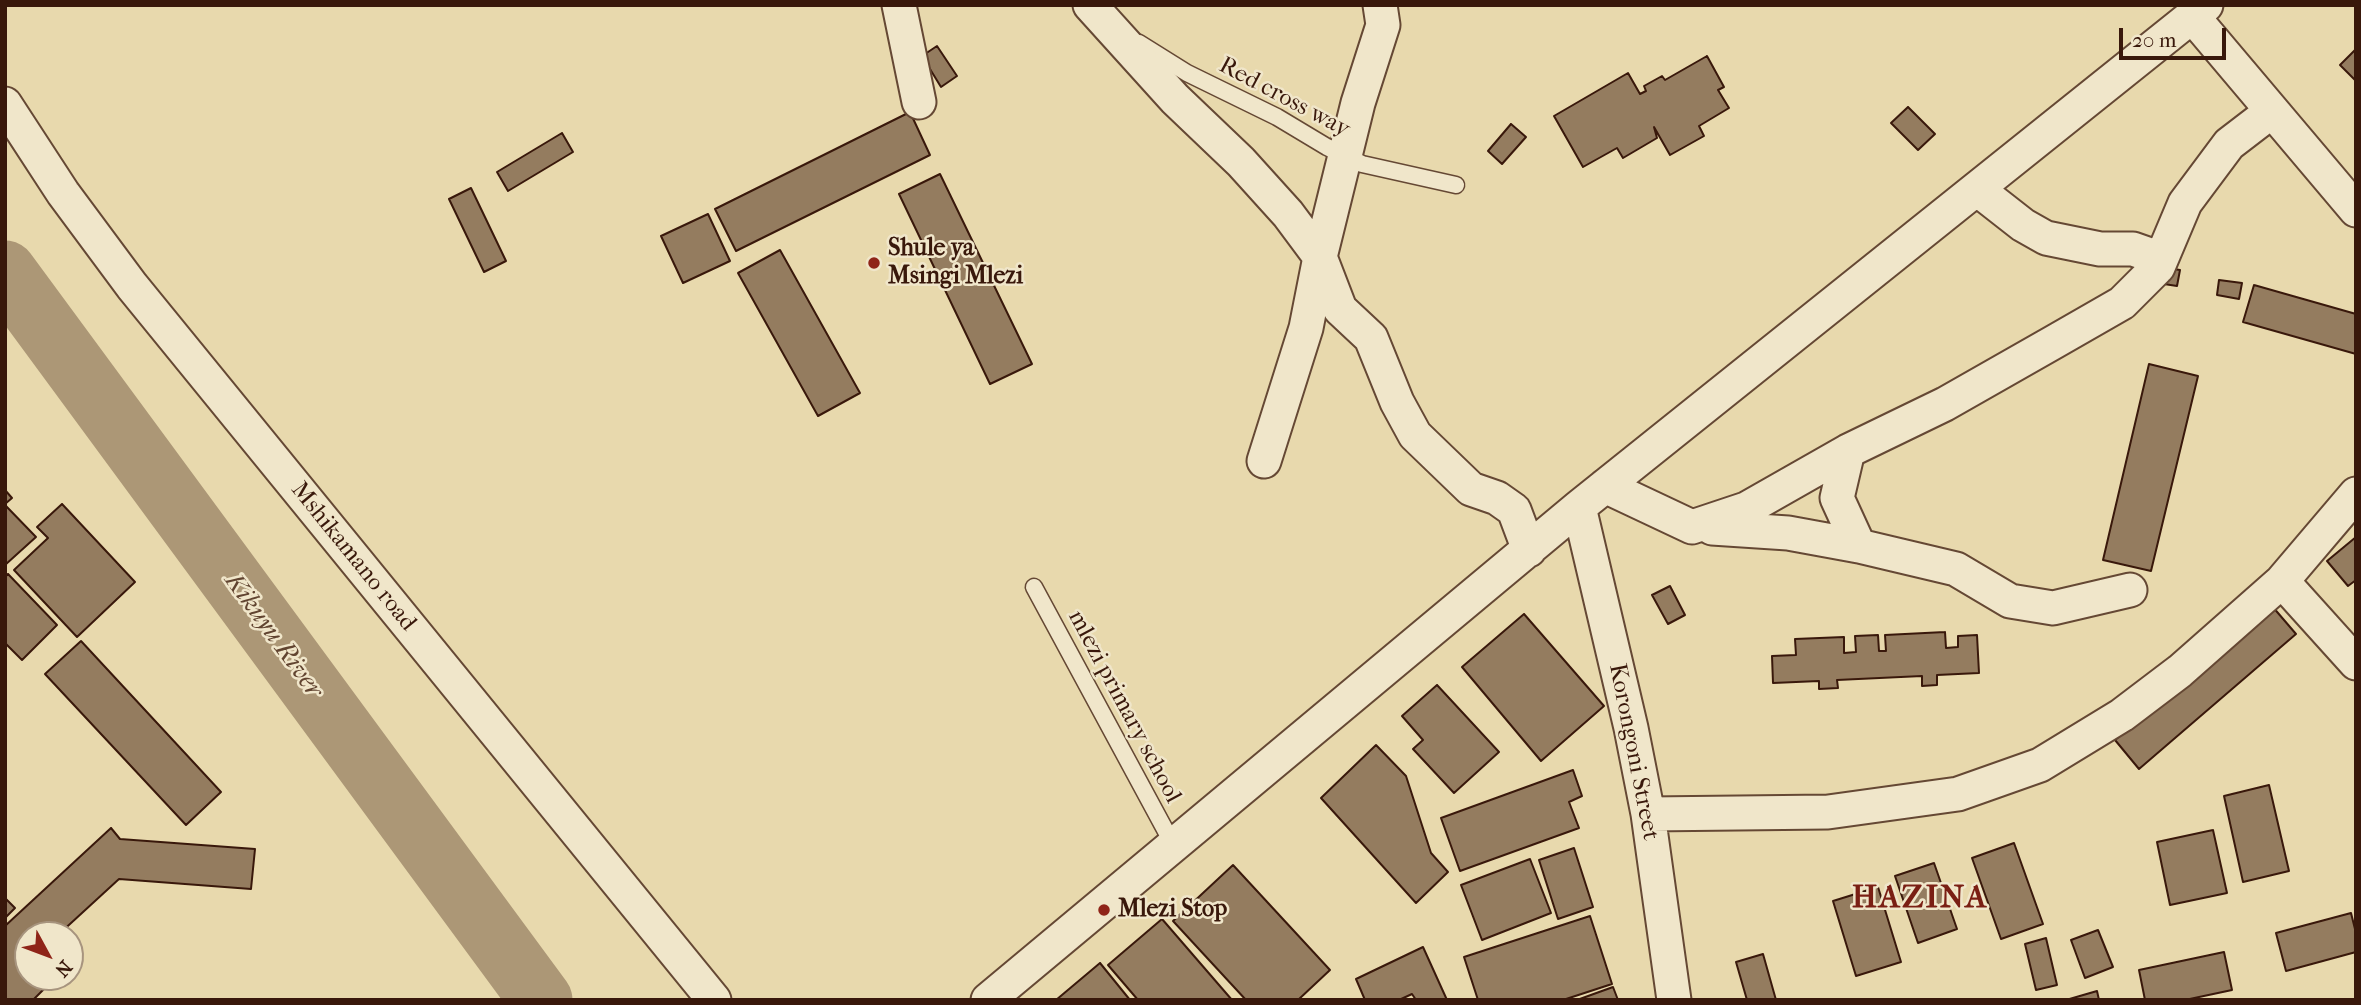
<!DOCTYPE html>
<style>
body{margin:0}
#map{position:relative;width:2361px;height:1005px;overflow:hidden;background:#e8d9ad;font-family:"IM FELL French Canon",serif}
canvas{display:block}
.frame{position:absolute;inset:0;border:7px solid #39180b;pointer-events:none}
.north{position:absolute;left:14px;top:921px;width:70px;height:70px;box-sizing:border-box;background:#f0e6ca;border:2px solid #a7947e;border-radius:50%;rotate:131deg;font-size:19px;font-weight:700;line-height:28px;text-align:center;color:#39180b}
.north::after{content:'';display:block;margin:auto;width:24px;height:32px;background:#8f2418;clip-path:polygon(50% 0,100% 100%,50% 72%,0 100%)}
.scale{position:absolute;left:2119px;top:28px;width:107px;height:32px;box-sizing:border-box;border:4px solid #39180b;border-top:0;padding-left:9px;font-size:21px;line-height:24px;white-space:nowrap;color:#39180b;-webkit-text-stroke:5px #f0e6ca;paint-order:stroke}
</style>
<div id="map">
<canvas width="2361" height="1005"></canvas>
<div class="frame"></div>
<div class="north">N</div>
<div class="scale">20 m</div>
</div>
<script>
const ctx = document.querySelector('canvas').getContext('2d');
ctx.lineJoin = 'round';
const poly = rows => new Path2D(rows.map(r => 'M' + r).join(''));
function stroke(path, color, width, dash) { ctx.strokeStyle = color; ctx.lineWidth = width; ctx.lineCap = dash ? 'butt' : 'round'; ctx.setLineDash(dash || []); ctx.stroke(path); }
function paint(path, color) { ctx.fillStyle = color; ctx.fill(path, 'evenodd'); }
function write(font, color, halo, rows, align = 'center') {
  ctx.font = font + ' "IM FELL French Canon",serif'; ctx.lineWidth = 5; ctx.setLineDash([]); ctx.textBaseline = 'middle'; ctx.strokeStyle = halo; ctx.fillStyle = color; for (const [text, x, y, turn = 0] of rows) {
    ctx.save(); ctx.translate(x, y); ctx.rotate((+turn || 0) * Math.PI / 180); ctx.textAlign = isNaN(turn) ? turn : align; if (halo) ctx.strokeText(text, 0, 0); ctx.fillText(text, 0, 0); ctx.restore();
  }
}
stroke(poly([
 [5,272,541,1000]
]), '#ac9776', 63);
const building = poly([
 [937,46,957,76,941,87,922,56,937,46],
 [2356,49,2356,81,2340,65,2356,49],
 [1707,56,1724,87,1718,90,1729,108,1699,126,1704,136,1670,155,1654,127,1657,138,1623,158,1617,148,1583,167,1554,116,1628,73,1640,94,1646,91,1644,86,1662,76,1665,80,1707,56],
 [1908,107,1935,134,1918,150,1891,123,1908,107],
 [910,112,930,155,736,251,715,209,910,112],
 [1511,124,1526,137,1502,164,1488,151,1511,124],
 [562,133,573,152,508,191,497,172,562,133],
 [940,174,1032,364,990,384,899,194,940,174],
 [471,188,506,261,484,272,449,199,471,188],
 [708,214,730,261,683,283,661,236,708,214],
 [780,250,860,393,818,416,738,273,780,250],
 [2167,268,2180,270,2177,286,2164,284,2167,268],
 [2219,280,2242,283,2239,299,2217,295,2219,280],
 [2254,285,2356,314,2356,354,2243,322,2254,285],
 [2149,364,2198,376,2151,571,2103,560,2149,364],
 [5,490,12,498,5,504,5,490],
 [62,504,135,582,77,637,14,570,48,538,37,527,62,504],
 [5,505,36,537,5,565,5,505],
 [2356,537,2356,580,2348,586,2327,561,2356,537],
 [8,574,57,625,22,660,5,643,5,577,8,574],
 [1670,586,1685,615,1668,624,1652,595,1670,586],
 [2272,606,2296,634,2139,769,2115,740,2272,606],
 [1524,614,1604,706,1541,761,1462,667,1524,614],
 [1945,632,1946,648,1958,647,1958,636,1977,635,1979,673,1937,675,1937,685,1922,686,1922,676,1837,680,1838,688,1819,689,1819,681,1773,683,1772,656,1796,655,1795,639,1844,637,1844,653,1856,652,1855,636,1878,635,1879,651,1886,651,1885,635,1945,632],
 [81,641,221,792,186,825,45,674,81,641],
 [1437,685,1499,752,1454,793,1413,749,1423,740,1402,716,1437,685],
 [1376,745,1406,776,1431,853,1448,872,1416,903,1321,798,1376,745],
 [1573,770,1582,796,1569,802,1579,828,1460,871,1441,818,1573,770],
 [2269,785,2289,871,2243,882,2224,796,2269,785],
 [111,828,120,839,255,849,251,889,119,879,58,935,28,935,28,977,56,977,33,1000,5,1000,5,926,111,828],
 [2213,830,2227,893,2170,905,2157,842,2213,830],
 [2014,843,2043,924,2001,939,1972,858,2014,843],
 [1574,848,1593,907,1558,919,1539,860,1574,848],
 [1530,859,1551,913,1482,940,1461,885,1530,859],
 [1934,863,1957,929,1918,943,1895,876,1934,863],
 [1233,865,1330,970,1298,1000,1246,1000,1173,921,1233,865],
 [1878,887,1901,962,1856,976,1833,901,1878,887],
 [5,898,15,908,5,918,5,898],
 [2351,913,2356,933,2356,952,2286,971,2276,933,2351,913],
 [1590,916,1612,984,1563,1000,1478,1000,1464,957,1590,916],
 [1162,919,1232,1000,1138,1000,1108,965,1162,919],
 [2098,930,2113,967,2085,978,2071,940,2098,930],
 [2046,938,2057,985,2036,990,2025,944,2046,938],
 [1423,947,1447,1000,1416,1000,1412,994,1399,1000,1365,1000,1356,979,1423,947],
 [2224,952,2232,990,2185,1000,2145,1000,2139,970,2224,952],
 [1763,954,1776,1000,1747,1000,1736,962,1763,954],
 [1100,963,1130,1000,1056,1000,1100,963],
 [1613,987,1618,1000,1577,1000,1613,987],
 [2097,991,2099,1000,2066,1000,2097,991]
]);
paint(building, '#947c5f');
stroke(building, '#39180b', 2);
const service = poly([
 [1139,43,1187,73,1277,117,1327,147,1362,164,1456,185],
 [1034,587,1175,848]
]);
const minor = poly([
 [899,5,919,102],
 [1090,5,1175,99,1241,162,1288,214,1320,257,1340,309,1371,338,1397,402,1415,435,1471,489,1497,498,1514,510,1529,550],
 [2193,17,2356,210],
 [5,104,63,193,132,286,714,1000],
 [1977,189,2023,225,2046,238,2100,249,2133,249,2150,255,2158,267],
 [1848,451,1837,498,1859,546,1956,569,2010,601,2053,608,2130,590],
 [1264,461,1306,328,1320,257,1358,103,1383,25,1380,5],
 [1605,486,1692,527,1746,509,1848,451,1945,404,2054,342,2122,303,2158,267,2185,203,2229,144,2272,111],
 [1579,507,1631,728,1648,814,1674,1000],
 [1712,528,1788,533,1859,546],
 [2282,581,2356,663],
 [1648,814,1828,812,1958,794,2040,765,2122,715,2180,671,2282,581,2356,494],
 [988,1000,1579,507,2206,5]
]);
stroke(service, '#654834', 19);
stroke(minor, '#654834', 37);
stroke(service, '#f0e6ca', 16);
stroke(minor, '#f0e6ca', 33);
for (const [x, y, r, color] of [
 [874,263,7,"#8f2418"],
 [1104,910,7,"#8f2418"]
]) { const dot = new Path2D(); dot.arc(x, y, r, 0, 2 * Math.PI); ctx.fillStyle = color; ctx.fill(dot); stroke(dot, '#f0e6ca', 2.5); }
write('24px', '#39180b', '#f0e6ca', [
 ["Red cross way",1284,98,28],
 ["Mshikamano road",353,557,51],
 ["mlezi primary school",1124,707,62],
 ["Korongoni Street",1633,752,79]
]);
write('bold 24px', '#39180b', '#f0e6ca', [
 ["Shule ya",888,249],
 ["Msingi Mlezi",888,277],
 ["Mlezi Stop",1118,910]
], 'left');
write('italic 26px', '#614430', '#f0e6ca', [
 ["Kikuyu River",273,636,54]
]);
ctx.letterSpacing = '2px';
write('bold 32px', '#7a1f14', '#f0e6ca', [
 ["HAZINA",1920,899]
]);
ctx.letterSpacing = '0px';
</script>
